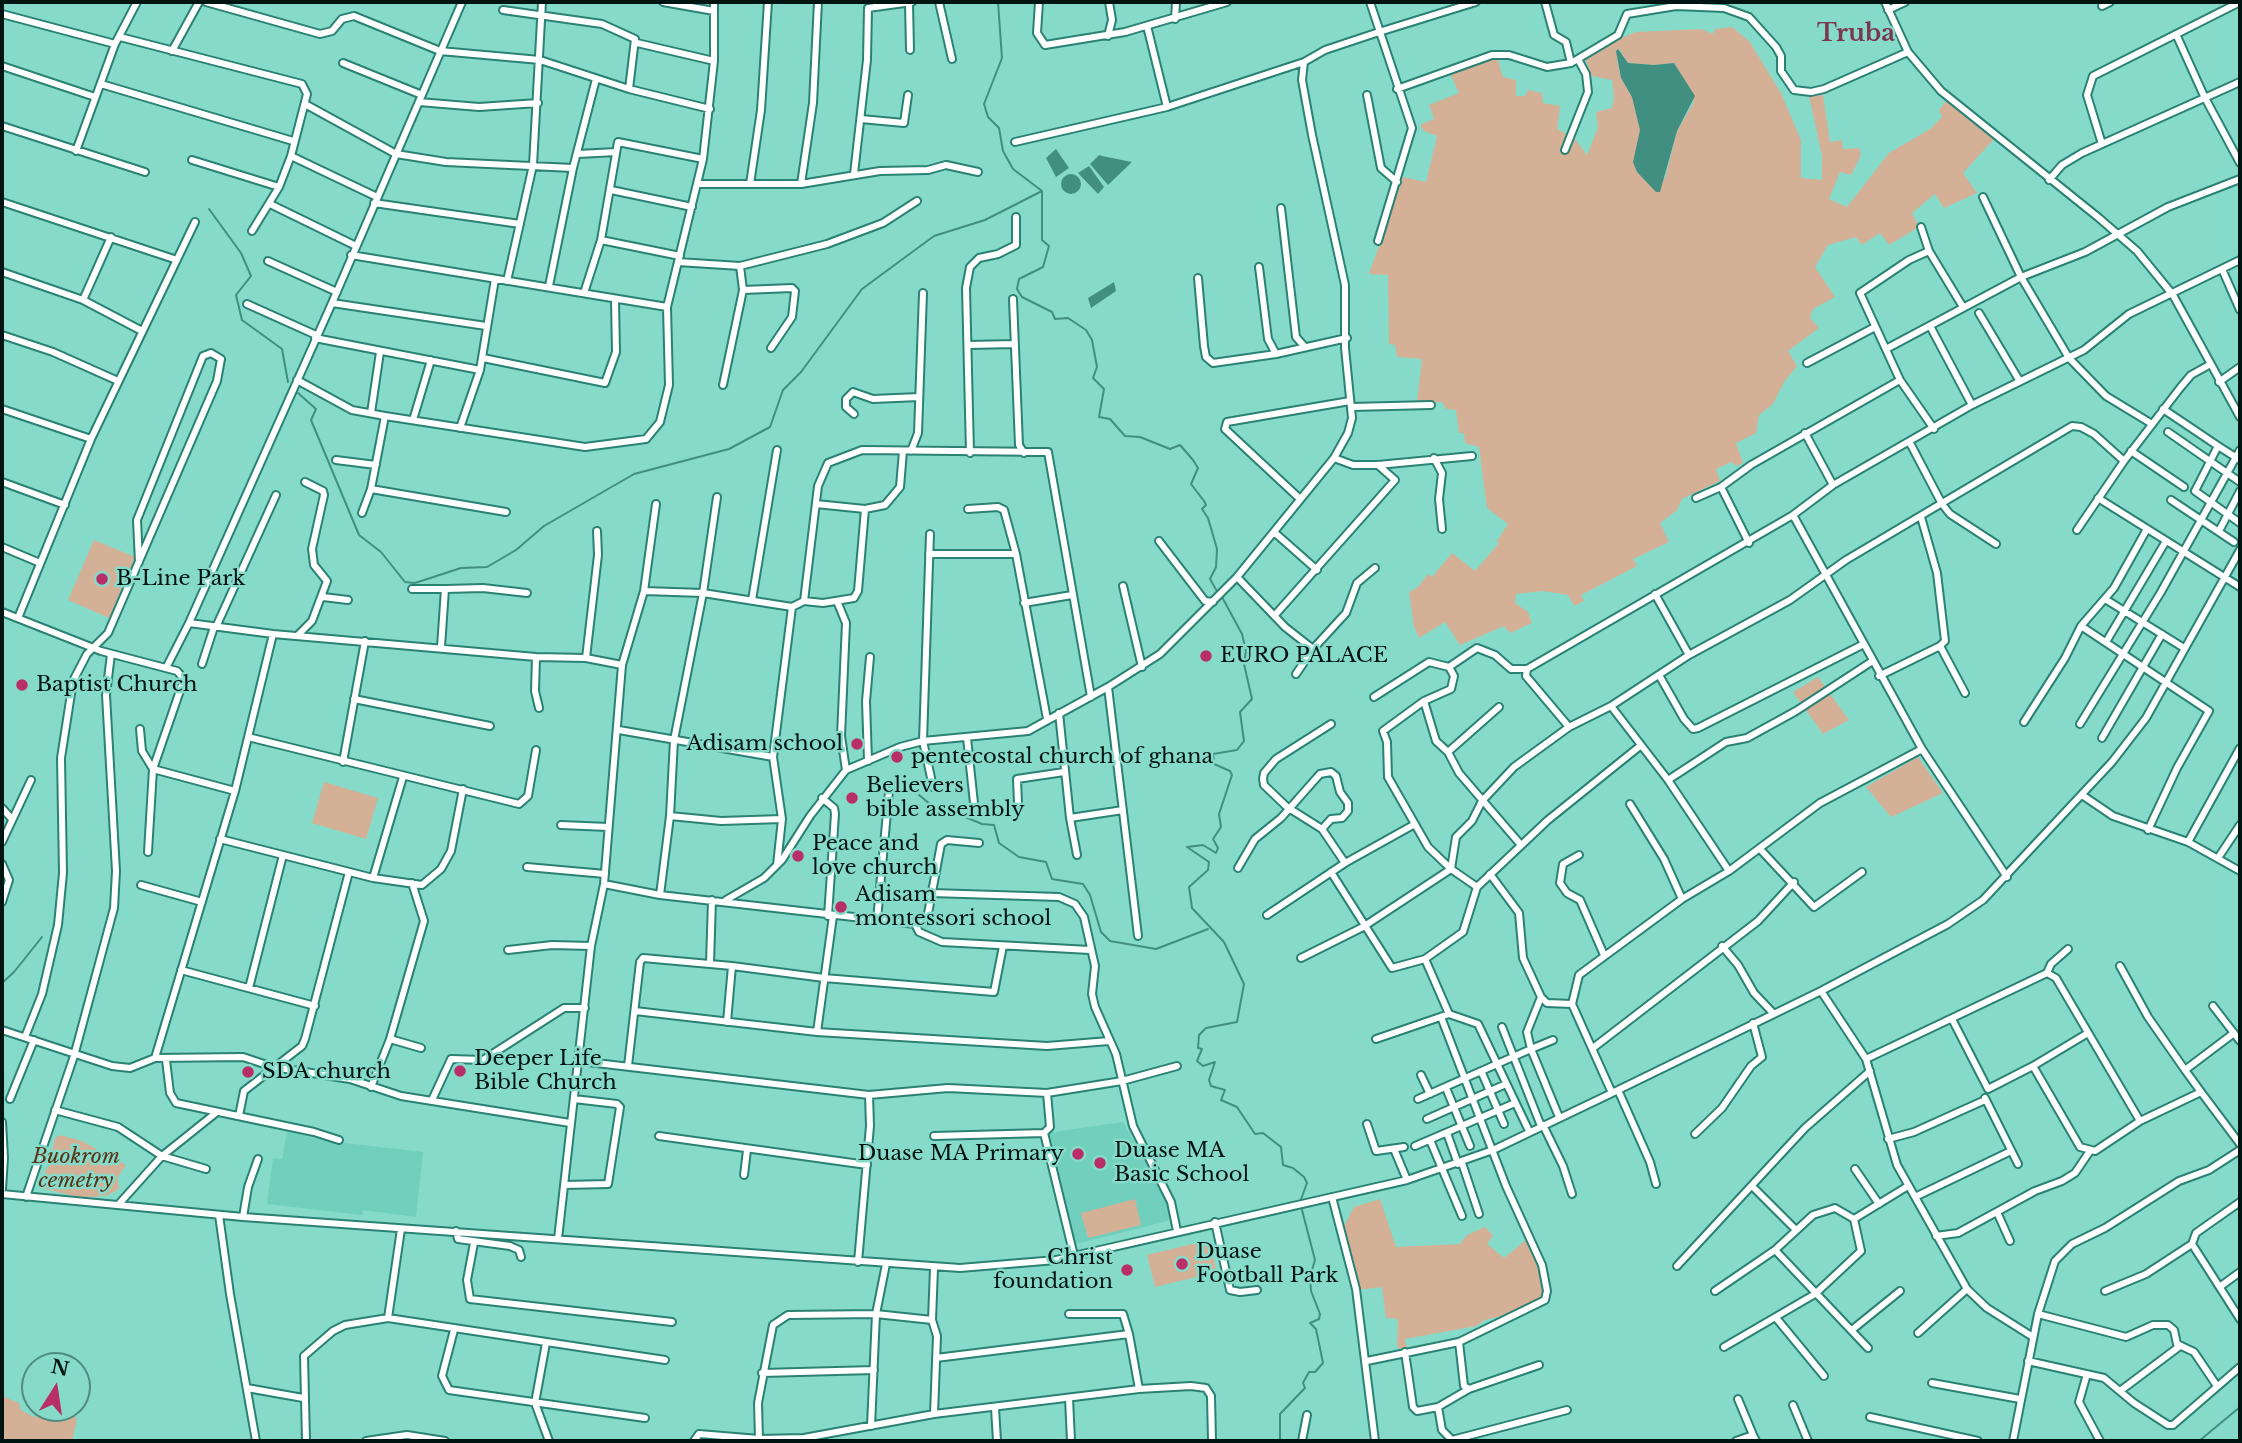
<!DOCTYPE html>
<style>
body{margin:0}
#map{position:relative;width:2242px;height:1443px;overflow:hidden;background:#86dac9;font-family:"Libre Baskerville",serif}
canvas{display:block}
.frame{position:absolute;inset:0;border:4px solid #001511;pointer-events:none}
.north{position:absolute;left:21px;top:1352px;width:70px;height:70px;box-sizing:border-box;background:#86dac9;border:2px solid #508b7f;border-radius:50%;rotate:12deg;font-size:19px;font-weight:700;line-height:28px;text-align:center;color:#001511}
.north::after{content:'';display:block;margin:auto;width:24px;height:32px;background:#b82e69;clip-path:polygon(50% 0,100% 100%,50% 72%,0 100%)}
</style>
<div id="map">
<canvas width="2242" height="1443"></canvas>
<div class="frame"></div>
<div class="north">N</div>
</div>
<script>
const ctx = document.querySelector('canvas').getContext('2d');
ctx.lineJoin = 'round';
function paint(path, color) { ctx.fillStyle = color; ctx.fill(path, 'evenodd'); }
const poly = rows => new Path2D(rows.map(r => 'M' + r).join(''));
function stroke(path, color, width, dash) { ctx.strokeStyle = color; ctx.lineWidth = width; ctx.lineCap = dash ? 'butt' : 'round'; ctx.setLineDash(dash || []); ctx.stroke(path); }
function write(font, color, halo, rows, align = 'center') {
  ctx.font = font + ' "Libre Baskerville",serif'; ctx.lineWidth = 5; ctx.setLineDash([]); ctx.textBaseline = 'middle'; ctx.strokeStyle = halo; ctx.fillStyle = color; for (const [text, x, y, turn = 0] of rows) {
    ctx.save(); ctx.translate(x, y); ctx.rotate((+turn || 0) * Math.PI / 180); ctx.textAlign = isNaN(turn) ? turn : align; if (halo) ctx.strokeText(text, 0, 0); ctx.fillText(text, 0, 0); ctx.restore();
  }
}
paint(poly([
 [1123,1122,1163,1193,1171,1216,1168,1221,1076,1244,1046,1133],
 [287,1132,328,1141,423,1152,416,1217,363,1210,362,1215,267,1204,273,1158,282,1159]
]), '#71cfbd');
paint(poly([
 [1732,27,1749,41,1781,93,1801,140,1801,178,1822,180,1822,156,1809,96,1823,95,1830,142,1842,140,1843,149,1859,148,1861,155,1851,175,1840,172,1829,199,1847,207,1889,153,1930,129,1942,117,1939,110,1946,101,1994,139,1963,173,1977,193,1944,208,1935,194,1912,213,1919,227,1889,245,1880,233,1862,245,1856,237,1828,245,1815,267,1835,297,1813,309,1810,318,1819,328,1788,351,1797,366,1784,382,1773,404,1759,415,1756,433,1736,443,1743,463,1737,466,1731,462,1716,469,1720,481,1682,499,1677,510,1660,523,1669,542,1633,559,1637,566,1581,595,1584,601,1574,606,1568,595,1543,591,1516,594,1515,603,1528,612,1532,623,1510,633,1504,626,1460,645,1445,622,1419,638,1414,627,1409,592,1418,587,1428,574,1432,577,1452,553,1475,571,1499,543,1497,541,1508,524,1487,508,1479,447,1465,443,1464,433,1459,433,1456,410,1446,409,1442,402,1417,402,1422,359,1397,357,1395,345,1389,344,1388,275,1369,274,1403,177,1426,182,1437,136,1424,131,1420,125,1434,119,1429,105,1459,93,1450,73,1497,57,1503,77,1516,80,1516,96,1525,96,1528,90,1542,93,1543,103,1560,106,1557,129,1574,138,1587,155,1598,128,1596,112,1612,108,1614,97,1612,80,1592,76,1585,58,1604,45,1636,32,1701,29,1713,34,1715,29],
 [1619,49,1628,63,1653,65,1674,63,1694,102,1677,131,1665,179,1638,141,1640,130,1632,97,1621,78,1617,60],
 [94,540,135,557,109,618,68,600],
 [1818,677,1849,720,1823,734,1793,692],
 [1918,757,1943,793,1891,817,1866,787],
 [324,782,378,798,366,839,312,823],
 [60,1135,82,1141,126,1165,117,1178,119,1189,108,1195,83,1198,45,1189,42,1184,43,1176,49,1164,55,1138],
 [1135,1199,1141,1225,1088,1238,1081,1213],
 [1380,1199,1396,1247,1460,1244,1467,1235,1485,1227,1493,1235,1487,1244,1504,1258,1526,1240,1546,1286,1544,1298,1505,1315,1485,1320,1476,1326,1405,1339,1407,1349,1400,1351,1397,1345,1398,1319,1386,1318,1382,1287,1358,1290,1344,1226,1354,1207],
 [1209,1240,1217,1272,1155,1287,1147,1255],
 [2,1396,19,1403,21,1410,34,1417,71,1408,77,1420,72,1441,2,1441]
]), '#d4b196');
paint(poly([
 [1618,49,1628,63,1654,65,1674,63,1695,96,1677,131,1660,192,1656,192,1637,172,1633,162,1640,130,1632,97,1621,78,1616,51],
 [1056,149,1069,168,1056,177,1046,158],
 [1099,155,1102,156,1132,162,1108,185,1090,164],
 [1089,166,1104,187,1098,194,1078,173],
 '1061 184a10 10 0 1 1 20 0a10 10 0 1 1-20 0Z',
 [1114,282,1116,291,1091,308,1088,298]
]), '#418f81');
stroke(poly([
 [998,2,1002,58,984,104,988,117,999,128,1003,151,1013,169,1042,191,1042,240,1049,246,1043,267,1019,279,1017,289,1022,297,1052,312,1055,319,1068,318,1086,330,1092,340,1097,367,1093,378,1104,389,1099,417,1110,419,1125,436,1140,437,1170,449,1180,445,1193,460,1198,468,1191,484,1204,501,1206,505,1202,509,1208,518,1217,549,1216,567,1210,579,1218,593],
 [209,209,241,253,251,276,236,295,242,320,282,349,288,382],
 [298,393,316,409,311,420,359,535,381,552,405,582,415,583,461,568,487,567,516,550,544,526,634,474,729,449,770,427,783,390,801,372,862,289,934,236,985,220,1042,191],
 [1222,597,1242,634,1246,651,1244,664,1252,699,1240,712,1244,741,1237,750,1213,754,1214,764,1230,771,1232,775,1219,814,1221,827,1213,839,1218,848,1216,853,1203,845,1187,847,1209,862,1208,870,1189,887,1192,908,1224,942,1244,984,1237,1022,1206,1028,1199,1035,1198,1048,1202,1049,1197,1061,1203,1066,1215,1062,1209,1080,1211,1086,1225,1090,1221,1100,1237,1107,1255,1134,1263,1133,1281,1147,1283,1165,1293,1168,1304,1177,1307,1183,1300,1202],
 [919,795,936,809,951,811,982,824,994,825,999,843,1019,857,1046,862,1052,879,1083,884,1090,895,1101,932,1110,941,1156,949,1208,929],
 [2,983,14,972,42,937],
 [1268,1441,1280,1440,1280,1414,1305,1388,1303,1383,1309,1372,1315,1372,1323,1363,1316,1329,1310,1323,1319,1319,1320,1314,1311,1291,1310,1277,1315,1260,1302,1210],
 [2199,1441,2240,1407]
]), '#418f81', 2);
const minor = poly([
 [206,2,320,34,332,31,342,19,354,16,440,51,540,60,629,89,710,109],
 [663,2,714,11],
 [939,2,952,59],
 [1039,2,1037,33,1045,45,1125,32,1227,2],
 [1370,2,1412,128,1378,241],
 [1545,2,1554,35,1566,42,1571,63],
 [1885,2,1908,52,1941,91,2099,218,2137,251,2173,295,2240,417],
 [909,3,910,50],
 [2102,6,2110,2],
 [503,10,602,24,635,39,629,89],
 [1888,10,1905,2],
 [2,14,115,44],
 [1175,19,1176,2],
 [1147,26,1167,107],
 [2176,34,2204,96,2240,163],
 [1108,36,1112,20,1109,2],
 [120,37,302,84,307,94,291,156,279,187,252,231],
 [637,43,714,61],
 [172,51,199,2],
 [343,63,422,95],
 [2,66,95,97],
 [101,84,293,141],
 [1397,89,1492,55,1509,55,1547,67,1571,63,1618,35,1627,14,1676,6,1724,8,1749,17,1776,47,1781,56,1781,71,1794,90,1811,92,1824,89,1908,52],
 [1367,95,1381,168,1397,182],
 [419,102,479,107,538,103],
 [305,104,396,154,446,162,573,168],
 [861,119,904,123,908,95],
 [2,126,145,172],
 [1015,142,1167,107,1304,62,1325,50,1379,32,1476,2],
 [2102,144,2087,95,2093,76,2240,2],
 [1565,150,1588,92,1586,74,1579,61],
 [76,151,115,44,137,2],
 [578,154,616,152],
 [291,156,377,197],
 [192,160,279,187],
 [854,174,867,60,868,8,912,2],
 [2049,180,2062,165,2082,153,2240,82],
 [697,184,801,184,880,171,928,170,946,165,978,172],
 [750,184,761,110,768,2],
 [801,184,813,103,818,2],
 [611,190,692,207],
 [1983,197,2021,277,2069,358,2106,396,2152,424],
 [2,202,177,260],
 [374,203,520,224],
 [270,204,356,246],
 [1281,208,1296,337,1304,346],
 [1921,227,1929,251,1963,307],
 [601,240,680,256],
 [1929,251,1909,260,1860,293,1900,380,1934,429],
 [351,255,667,307],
 [268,261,337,292],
 [678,262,740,266,827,244,883,223,917,201],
 [1259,267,1268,339,1276,354],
 [2222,269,2240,310],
 [2,272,83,300,142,331],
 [1198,278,1204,346,1206,357,1213,363,1276,354,1347,338],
 [507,281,533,165,542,2],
 [549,286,573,168,596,79],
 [743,290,792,288,795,291,792,317,771,348],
 [584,293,601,240,618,142,703,159],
 [1013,299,1019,445,1024,453],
 [83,300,111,237],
 [332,303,486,326],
 [247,304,316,335],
 [1979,313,2019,380],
 [1930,326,1972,405],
 [2,335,53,352,118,381],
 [315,338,480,370],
 [968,345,1015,344],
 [1886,349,2021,277,2085,252,2168,207,2240,179],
 [483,358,605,383,616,352,615,301],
 [1807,363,1875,327],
 [297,380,352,410,385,416,585,447,646,439,660,422,669,385,667,307,703,159,714,61,714,2],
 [2219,382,2240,367],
 [723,385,743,290,740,266],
 [1351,407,1431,405],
 [2,409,91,439],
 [2163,409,2218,446],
 [371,413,380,352],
 [854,414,846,407,846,399,853,392,873,399,919,397],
 [413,420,431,360],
 [460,428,480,370,495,279],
 [2168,432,2240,482],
 [1805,433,1833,485],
 [1910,443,1942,504,1950,514,1996,544],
 [911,451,918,433,923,293],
 [2131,451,2184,487],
 [970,453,966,288,970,267,979,258,998,254,1016,245,1016,217],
 [1334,458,1353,465,1378,465,1472,456],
 [1434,458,1442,473,1439,499,1442,529],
 [336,460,376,465],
 [2240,460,2218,446,2195,491,2240,523],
 [2,482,65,505],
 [1721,487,1749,543],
 [371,489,506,512],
 [1299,498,1225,429,1227,422,1350,401],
 [1696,498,1721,487,1751,465,1900,380],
 [2098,498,2240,587],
 [2171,500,2234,542],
 [816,504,865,509,885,505,900,487,903,451],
 [968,509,998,507,1004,510,1016,554,1047,719],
 [362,513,371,489,385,416],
 [2077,530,2124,461,2180,388,2191,375,2209,365],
 [2219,531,2240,491],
 [1274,532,1317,570],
 [930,534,923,741,933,787],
 [1159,541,1205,601,1213,602],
 [2,547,40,563],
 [929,554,1016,554],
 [1237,577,1285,627,1313,649,1296,674],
 [1123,586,1142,667],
 [412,589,445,589],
 [644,591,703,593,792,607,804,601,823,603,854,598,858,591,865,509],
 [1655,594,1689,655],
 [323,597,348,600],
 [2105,599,2184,648],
 [752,600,777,450],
 [804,601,818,486,828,463,862,450,1048,452,1091,697],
 [837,601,846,623,841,736,846,770],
 [1024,603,1072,595],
 [2,612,101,651,177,671,184,679,153,769,148,852],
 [1275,615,1395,480,1378,465],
 [18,618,91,439,195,222],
 [189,623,273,634,536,657,586,658,622,665],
 [2081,626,2209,711,2177,768,2148,830],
 [216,627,276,495],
 [298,635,312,621,327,581,314,565,312,549,324,495,323,491,305,482],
 [2106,642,2166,541],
 [1940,646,1965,693],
 [441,647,445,589,483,588,527,593],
 [1313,649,1346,613,1357,583,1375,568],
 [536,657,535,691,539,708],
 [586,658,598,555,597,531],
 [202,664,214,627],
 [1449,667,1477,648,1495,655,1511,669,1527,669,1793,515],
 [166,668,189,623,332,303,462,2],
 [1527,669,1526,676,1569,727],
 [1659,675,1684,719,1693,729,1698,728,1862,645],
 [1879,676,1940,646,1945,641,1937,573,1921,517],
 [1108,687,1138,936],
 [1374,697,1429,662,1449,667,1454,676,1451,689,1424,701,1436,741,1448,752,1459,773,1521,845],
 [354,699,490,726],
 [1424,701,1383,731,1387,742,1388,777,1428,847,1451,869,1477,887],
 [1611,706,1668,780,1729,871],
 [1059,713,1070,818,1077,855],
 [2024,722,2065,658,2081,626,2114,588,2147,529],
 [2080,724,2161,592,2240,450],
 [140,729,142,751,153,769,235,791],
 [619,730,773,757],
 [248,737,519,804,528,796,536,750],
 [967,738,974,803],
 [2102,738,2162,634],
 [1448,752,1499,707],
 [868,761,866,701,870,657],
 [343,762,365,641],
 [1668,780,1726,742,1747,738,1796,711,1871,662],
 [2082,795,2113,816,2188,842,2240,871],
 [822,798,834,808,835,814,828,916],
 [1018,803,1017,779,1064,772],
 [1630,804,1664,859,1682,899],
 [2,808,11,818],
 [670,816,721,821,782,819],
 [1070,818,1123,810],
 [561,825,608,827],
 [220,839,373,878,422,885,441,869,451,851,463,789],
 [2,842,31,780],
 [2188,842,2240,748],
 [1760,849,1814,907,1862,872],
 [1579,855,1563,864,1560,883,1567,893,1580,900,1604,955],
 [2218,858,2240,825],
 [1345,863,1415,824],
 [2,864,9,880,2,902],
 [777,865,782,819,773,757,792,607],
 [527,867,605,874],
 [1238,868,1255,839,1281,818,1320,774,1331,772,1336,776,1340,792,1348,803,1348,811,1342,818,1331,819,1322,829],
 [1331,872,1392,968,1425,959,1463,932,1477,887,1548,820,1640,746],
 [1490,874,1519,913,1523,958,1541,997,1547,1003,1572,1004],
 [2007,877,1922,749,1793,515,1833,485,1972,405,2084,350,2129,314,2240,260],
 [373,878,403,777],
 [604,884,660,895,915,924,927,919,941,844,947,840,979,843],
 [141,885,202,902],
 [932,893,1059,897,1075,904,1084,917,1095,966,1092,994,1095,1007,1116,1054,1133,1126,1171,1202,1177,1231],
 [660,895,670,816,674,740,703,593,717,497],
 [726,900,764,878,782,860,810,816,846,770,900,747,923,741,1028,731,1108,687,1160,654,1237,577,1334,458,1348,433,1352,418,1345,348,1345,285,1312,135,1302,80,1304,62],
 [1267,915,1345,863,1322,829,1287,807,1264,785,1263,779,1264,773,1276,759,1331,724],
 [877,920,889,791],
 [915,924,919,932,942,942,1090,950],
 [1722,946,1738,965,1754,993,1773,1013],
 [508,950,552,945,591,946],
 [1301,958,1363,927,1451,869,1456,837,1472,821,1482,801,1514,767,1569,727,1611,706,1689,655,1790,600,1846,560,2072,426,2081,427,2094,434,2124,461],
 [710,963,712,900],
 [2120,966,2148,1017,2185,1070],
 [181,970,315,1006],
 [2047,973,2051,964,2068,949],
 [249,988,283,855],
 [1821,991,1866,1059,1897,1165,1967,1289,1987,1308,2033,1337],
 [1541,997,1527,1032,1531,1049,1553,1040],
 [2213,1006,2240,1041],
 [635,1011,817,1032,1047,1046,1109,1041],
 [1449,1014,1478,1024,1529,1131],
 [1952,1019,1988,1089,2033,1066],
 [727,1022,732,966],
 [1502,1027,1541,1126],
 [2,1030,112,1066,130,1068,155,1058,243,1057,273,1067,350,1079,401,1096,570,1123],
 [817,1032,833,916],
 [2088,1033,2033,1066,2080,1147,2095,1151,2140,1121,2201,1092,2240,1144],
 [25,1037,42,994,58,925,63,873,61,758,73,681,87,654,108,633,217,381,221,359,211,353,203,356,137,520,139,562],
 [390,1039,421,1048],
 [1376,1039,1449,1014,1425,959],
 [1593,1048,1758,921,1794,882],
 [155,1058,235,791,273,634],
 [1866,1059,2047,973,2056,978,2140,1121],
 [166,1060,170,1093,176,1103,314,1132,339,1140],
 [579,1061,869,1095,948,1088,1047,1093,1122,1081,1177,1066],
 [628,1066,640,962,643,958,732,966,824,978,994,992,1003,946],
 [1482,1073,1504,1124],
 [1421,1075,1430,1094],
 [371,1087,390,1039,424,921,412,883],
 [1446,1088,1470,1146],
 [1618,1090,1650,1162,1656,1184],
 [2201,1092,2185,1070,2234,1033],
 [1047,1093,1050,1127,1044,1133,1074,1256],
 [1612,1093,1572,1004,1579,975,1682,899,1729,871,1820,803,1922,749],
 [1985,1098,2018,1164],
 [10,1099,34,1040],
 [1418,1099,1531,1049,1559,1117],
 [432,1100,451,1059,483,1060,564,1008,585,1008],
 [55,1110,118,1127,162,1156,206,1169],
 [239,1116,244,1091,302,1046,305,1039,349,872],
 [1427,1119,1506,1084],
 [2,1122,4,1158,2,1189],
 [1367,1124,1376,1151,1404,1147],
 [1543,1125,1563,1166,1572,1194],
 [1447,1133,1458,1164],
 [1695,1134,1722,1108,1751,1066,1762,1057,1753,1023],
 [659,1136,867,1165],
 [934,1136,1044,1133],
 [1888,1139,1914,1132,1985,1100],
 [1430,1140,1462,1216],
 [1415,1146,1515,1103],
 [1394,1149,1407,1180],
 [1462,1163,1479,1214],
 [1855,1169,1879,1204],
 [744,1175,747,1150],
 [564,1185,608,1184,620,1107,617,1104,574,1099],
 [1753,1187,1796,1230],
 [2,1194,243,1217,960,1268,1056,1260,1407,1180,1493,1150,1612,1093,1821,991,1948,924,1983,900,2112,762,2146,718,2240,550],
 [26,1197,74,1056,114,908,116,871,106,695,111,654],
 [1332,1197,1356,1289,1375,1441],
 [1915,1197,2011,1151],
 [2240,1202,2196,1233,2192,1244,2240,1319],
 [118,1205,162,1156,217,1112],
 [1997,1212,2010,1241],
 [219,1215,230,1294,256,1441],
 [243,1217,248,1187,258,1159],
 [1854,1219,1908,1186],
 [1215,1222,1230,1290,1240,1292,1257,1290],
 [456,1231,458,1239,510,1246,519,1250,521,1257],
 [1936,1236,1958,1233,2035,1191,2062,1181,2075,1173,2090,1151],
 [558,1239,591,946,604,884,622,665,644,591,656,504],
 [474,1243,467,1280,470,1299,672,1322],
 [1775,1250,1868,1348],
 [858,1262,870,1126,869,1095],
 [1677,1266,1805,1128,1870,1071],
 [2221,1286,2240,1272],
 [1715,1291,1775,1250,1813,1215,1835,1208,1854,1219,1861,1251,1815,1294,1724,1347],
 [2105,1291,2146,1274,2192,1244],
 [1069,1314,1123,1314,1129,1334],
 [2038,1314,2126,1337,2153,1325,2168,1325,2174,1330,2177,1344,2194,1352,2217,1386],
 [388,1318,401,1229],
 [1777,1319,1824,1376],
 [932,1320,934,1268],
 [1853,1329,1900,1291],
 [454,1330,442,1376,449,1390,645,1418],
 [1918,1333,1967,1289],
 [1459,1342,1464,1386,1469,1389,1539,1365],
 [546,1343,535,1403,549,1441],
 [1405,1352,1413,1407,1417,1411,1438,1407,1469,1389],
 [936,1358,1129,1334,1139,1389],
 [1367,1361,1459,1342,1545,1300,1547,1291,1542,1265,1506,1186,1441,1017],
 [2028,1361,2104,1378,2134,1403,2168,1425,2173,1425,2240,1367],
 [762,1373,874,1370],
 [2087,1374,2079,1402,2100,1441],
 [1932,1383,2020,1399],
 [247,1388,303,1398],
 [2120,1391,2180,1346],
 [1069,1398,1071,1441],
 [1738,1399,1753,1435],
 [1793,1405,1808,1441],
 [1438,1407,1442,1430,1452,1440,1567,1410],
 [995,1408,997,1441],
 [934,1414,937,1336,932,1320,876,1314,788,1315,773,1325,758,1403,759,1439,804,1438,934,1414,1139,1389,1191,1386,1206,1388,1211,1396,1212,1441],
 [1870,1417,1978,1441],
 [871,1426,876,1314,886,1264],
 [306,1441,304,1356,333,1331,345,1325,388,1318,665,1360],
 [366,1441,407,1435,445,1441],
 [694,1441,699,1434,759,1439],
 [1302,1441,1307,1415],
 [1736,1441,1753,1435,1756,1441],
 [2013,1441,2038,1314,2055,1261,2072,1244,2105,1228,2179,1181,2209,1170,2240,1150]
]);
stroke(minor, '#2a8274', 10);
stroke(minor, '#fff', 6);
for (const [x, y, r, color] of [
 [102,579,7,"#b82e69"],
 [1206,656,7,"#b82e69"],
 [22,685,7,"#b82e69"],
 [857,744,7,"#b82e69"],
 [897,757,7,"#b82e69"],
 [852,798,7,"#b82e69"],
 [798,856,7,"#b82e69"],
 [841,907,7,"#b82e69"],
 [460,1071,7,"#b82e69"],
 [248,1072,7,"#b82e69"],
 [1078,1154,7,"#b82e69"],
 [1100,1163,7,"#b82e69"],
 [1182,1264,7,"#b82e69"],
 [1127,1270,7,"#b82e69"]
]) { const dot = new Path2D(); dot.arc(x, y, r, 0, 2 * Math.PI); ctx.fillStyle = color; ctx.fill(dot); stroke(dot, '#86dac9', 2.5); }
write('21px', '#001511', '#86dac9', [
 ["B-Line Park",116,579],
 ["EURO PALACE",1220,656],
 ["Baptist Church",36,685],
 ["Adisam school",843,744,"right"],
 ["pentecostal church of ghana",911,757],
 ["Believers",866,786],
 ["bible assembly",866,810],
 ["Peace and",812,844],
 ["love church",812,868],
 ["Adisam",855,895],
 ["montessori school",855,919],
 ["Deeper Life",474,1059],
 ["Bible Church",474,1083],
 ["SDA church",262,1072],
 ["Duase MA",1114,1151],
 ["Basic School",1114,1175],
 ["Duase MA Primary",1064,1154,"right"],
 ["Duase",1196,1252],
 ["Football Park",1196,1276],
 ["Christ",1113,1258,"right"],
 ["foundation",1113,1282,"right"]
], 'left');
write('italic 21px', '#583516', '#86dac9', [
 ["Buokrom",76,1157],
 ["cemetry",76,1181]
]);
write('bold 24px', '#7c3750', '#86dac9', [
 ["Truba",1856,34]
]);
</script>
